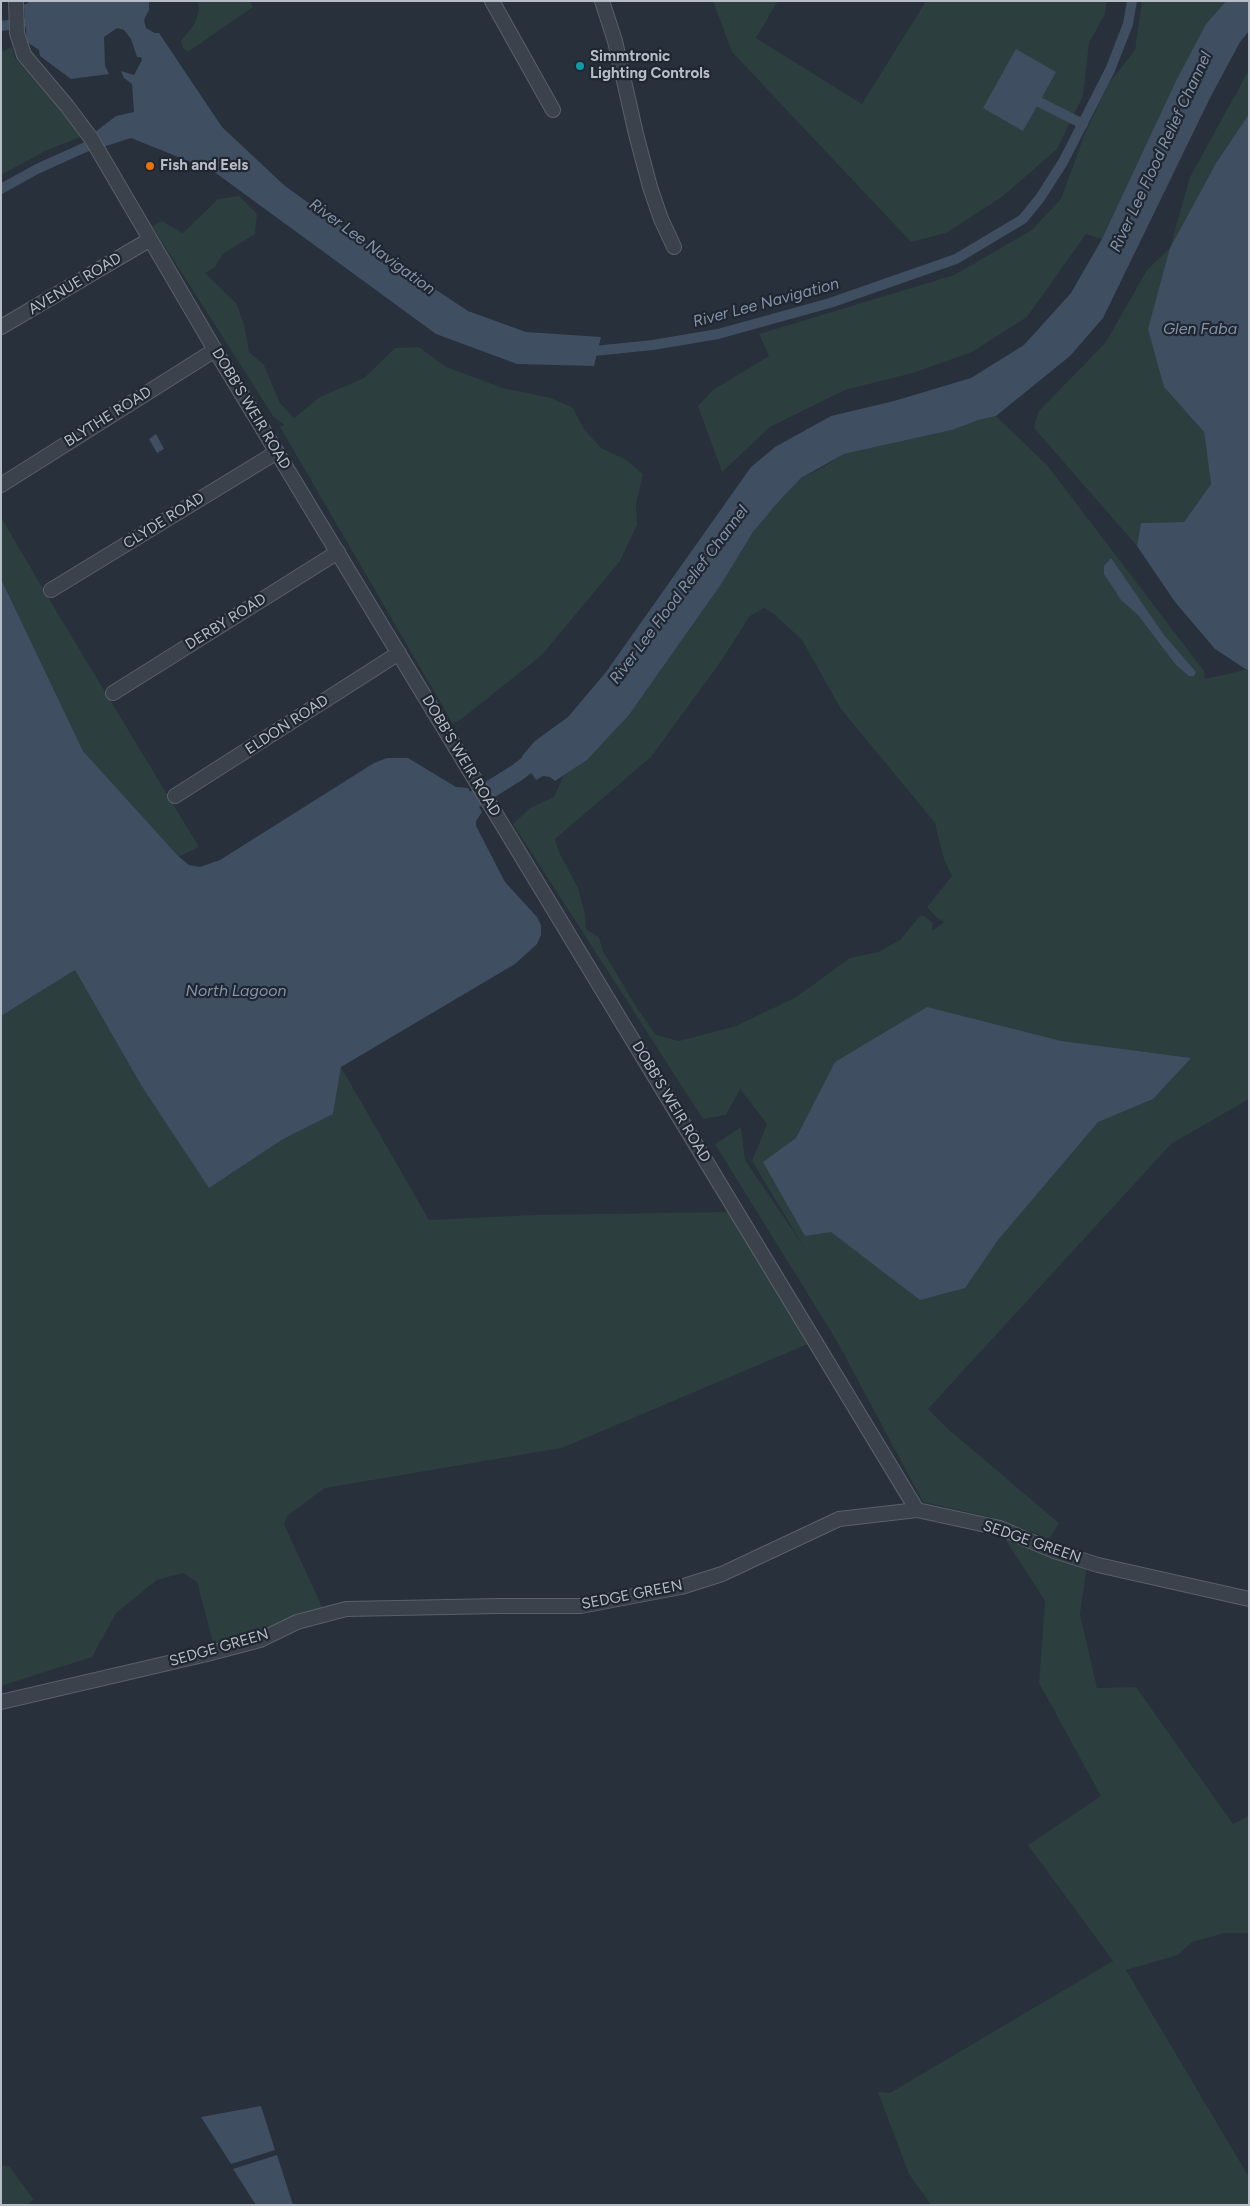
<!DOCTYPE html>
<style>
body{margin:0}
#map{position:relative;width:1250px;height:2206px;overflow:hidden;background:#27303b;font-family:Figtree,sans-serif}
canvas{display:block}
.frame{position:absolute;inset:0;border:2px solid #b7bdc7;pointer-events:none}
</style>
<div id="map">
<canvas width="1250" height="2206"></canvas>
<div class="frame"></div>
</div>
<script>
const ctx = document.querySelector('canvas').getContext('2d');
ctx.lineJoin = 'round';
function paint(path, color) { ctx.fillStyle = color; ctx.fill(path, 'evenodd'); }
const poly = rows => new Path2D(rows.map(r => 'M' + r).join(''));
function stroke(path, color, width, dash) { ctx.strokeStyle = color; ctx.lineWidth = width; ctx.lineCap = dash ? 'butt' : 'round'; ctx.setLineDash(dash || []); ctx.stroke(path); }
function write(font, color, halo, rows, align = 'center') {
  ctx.font = font + ' Figtree,sans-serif'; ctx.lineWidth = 4.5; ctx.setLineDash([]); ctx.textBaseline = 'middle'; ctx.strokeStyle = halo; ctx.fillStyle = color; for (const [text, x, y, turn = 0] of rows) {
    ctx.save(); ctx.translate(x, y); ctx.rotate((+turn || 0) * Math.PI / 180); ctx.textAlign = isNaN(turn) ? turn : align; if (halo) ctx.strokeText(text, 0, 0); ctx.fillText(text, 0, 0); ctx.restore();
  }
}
paint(poly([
 [198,1,250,1,253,7,188,52,183,48,181,41,195,23,199,10],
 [713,1,778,1,756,38,862,104,926,1,1107,1,1105,14,1089,43,1083,96,1057,149,1002,197,946,233,911,242,732,52],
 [1142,1,1226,1,1206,24,1102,239,1086,234,1027,317,972,352,913,373,845,390,770,427,722,472,698,406,713,390,769,356,759,334,954,275,1032,230,1061,199,1085,133,1109,83,1135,50],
 [12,47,15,58,83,136,45,151,1,175,1,52],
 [1249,70,1249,114,1216,163,1170,248,1164,387,1204,432,1211,484,1184,522,1141,523,1137,546,1034,428,1038,412,1106,342,1147,270,1170,248,1190,177],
 [239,196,257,214,255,234,223,254,215,267,205,273,236,303,244,324,249,352,264,365,280,403,294,418,320,397,364,378,395,348,419,347,446,367,503,388,551,398,573,408,584,429,601,448,625,459,643,474,636,504,637,525,620,561,542,655,464,717,453,724,280,427,284,425,273,416,152,226,162,221,183,233,218,199],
 [996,416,1047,465,1204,671,1205,679,1249,669,1249,1099,1171,1144,928,1409,948,1429,1059,1523,1048,1541,1038,1534,990,1517,923,1502,838,1343,715,1144,741,1127,745,1160,804,1247,752,1161,767,1124,740,1089,726,1115,703,1119,513,824,530,808,554,797,564,775,587,760,629,715,722,583,753,532,780,500,801,478,820,469,844,454,952,430,979,420],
 [764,608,774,614,802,640,841,709,935,823,944,859,952,876,927,907,937,918,944,922,932,931,933,923,924,916,919,917,900,940,878,952,850,958,796,997,736,1026,679,1041,656,1035,637,1008,603,951,599,937,586,929,585,914,578,888,559,852,555,839,651,757,721,661,750,616],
 [1,517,52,604,199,847,178,857,83,751,1,579],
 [75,970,141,1085,283,1139,333,1114,341,1067,429,1220,531,1215,729,1212,808,1344,562,1448,325,1488,287,1516,284,1524,323,1609,214,1646,197,1582,183,1573,157,1580,116,1613,92,1657,1,1686,1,1016],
 [1005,1539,1042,1553,1087,1565,1080,1614,1097,1688,1136,1687,1233,1824,1249,1816,1249,1933,1225,1933,1192,1942,1178,1955,1126,1970,1249,2177,1249,2205,931,2205,909,2174,878,2092,890,2093,1113,1961,1028,1845,1101,1796,1039,1683,1045,1601],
 [1,2165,9,2166,34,2200,27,2205,1,2205]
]), '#2c3e3e');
paint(poly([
 [31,1,149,2,149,10,144,20,146,28,155,33,159,33,222,127,285,186,359,239,468,311,526,332,601,337,594,366,517,364,436,334,213,171,131,138,103,147,95,132,116,116,134,112,132,84,124,78,121,71,134,75,142,60,141,57,137,57,131,39,124,30,117,28,104,37,105,66,109,74,71,79,40,56,39,50,27,42,24,5],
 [1226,1,1249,1,1249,31,1240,42,1210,98,1103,318,1070,356,996,416,979,420,952,430,844,454,801,478,780,500,753,532,722,583,629,715,587,760,555,781,550,777,543,776,536,780,530,771,532,767,527,764,522,756,535,741,568,717,606,672,751,467,775,447,831,416,894,401,971,378,1024,345,1071,293,1102,239,1176,81,1206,24],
 [1016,49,1056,72,1023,131,983,108],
 [1249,114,1249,669,1247,670,1215,649,1175,602,1137,546,1141,523,1184,522,1211,484,1204,432,1164,387,1148,329,1170,248,1216,163],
 [156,434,164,449,157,453,149,439],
 [1111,558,1164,635,1196,672,1194,676,1189,676,1176,665,1138,615,1121,600,1104,574,1104,566],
 [1,579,83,751,178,856,189,865,200,867,220,860,374,763,387,758,408,758,456,787,468,788,482,812,476,821,476,826,505,882,537,917,541,925,541,935,537,944,515,964,341,1067,333,1114,283,1139,209,1188,141,1085,75,970,1,1016],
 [927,1007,1061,1041,1191,1058,1153,1099,1098,1122,998,1240,965,1288,920,1300,831,1232,805,1236,763,1162,796,1138,835,1062],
 [261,2106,275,2150,231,2164,201,2117],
 [277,2155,293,2205,256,2205,233,2169]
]), '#404e62');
stroke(poly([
 [1,26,23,23],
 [1039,102,1083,124],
 [1,189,37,169,99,141],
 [584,352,653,345,718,334,830,303,956,259,1023,219,1040,198,1063,162,1110,70,1128,24,1132,1]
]), '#404e62', 10);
stroke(poly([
 [475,799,518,772,546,750]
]), '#404e62', 18);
const minor = poly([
 [16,1,17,33,24,55,67,106,91,138,215,350,917,1510],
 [492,1,553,110],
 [602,1,615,41,636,134,650,187,661,219,674,247],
 [1,327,149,240],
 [1,485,215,350],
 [51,590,277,452],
 [113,693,338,552],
 [175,796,399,653],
 [1,1702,207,1654,260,1640,297,1622,346,1609,499,1606,581,1606,681,1587,722,1574,839,1519,917,1510,1000,1528,1054,1551,1098,1565,1249,1599]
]);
stroke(minor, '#59606a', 16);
stroke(minor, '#3b424c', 14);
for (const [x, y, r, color] of [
 [580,66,5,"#0f9aa8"],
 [150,166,5,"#e8710a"]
]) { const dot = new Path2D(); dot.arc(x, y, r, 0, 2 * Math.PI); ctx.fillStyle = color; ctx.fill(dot); stroke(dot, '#202731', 2); }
write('bold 15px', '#b7bdc7', '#202731', [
 ["Simmtronic",590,57],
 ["Lighting Controls",590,74],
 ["Fish and Eels",160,166]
], 'left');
write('15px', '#b7bdc7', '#202731', [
 ["AVENUE ROAD",75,284,-31],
 ["DOBB'S WEIR ROAD",251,409,59],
 ["BLYTHE ROAD",108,417,-32],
 ["CLYDE ROAD",164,521,-32],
 ["DERBY ROAD",226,622,-32],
 ["ELDON ROAD",287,725,-33],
 ["DOBB'S WEIR ROAD",461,756,59],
 ["DOBB'S WEIR ROAD",671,1102,59],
 ["SEDGE GREEN",1032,1542,19],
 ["SEDGE GREEN",632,1595,-11],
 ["SEDGE GREEN",219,1648,-16]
]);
write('italic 16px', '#8394aa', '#202731', [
 ["River Lee Flood Relief Channel",1161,152,-65],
 ["River Lee Navigation",372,247,36],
 ["River Lee Navigation",766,303,-15],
 ["Glen Faba",1200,329],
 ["River Lee Flood Relief Channel",679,595,-53],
 ["North Lagoon",236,991]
]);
</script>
